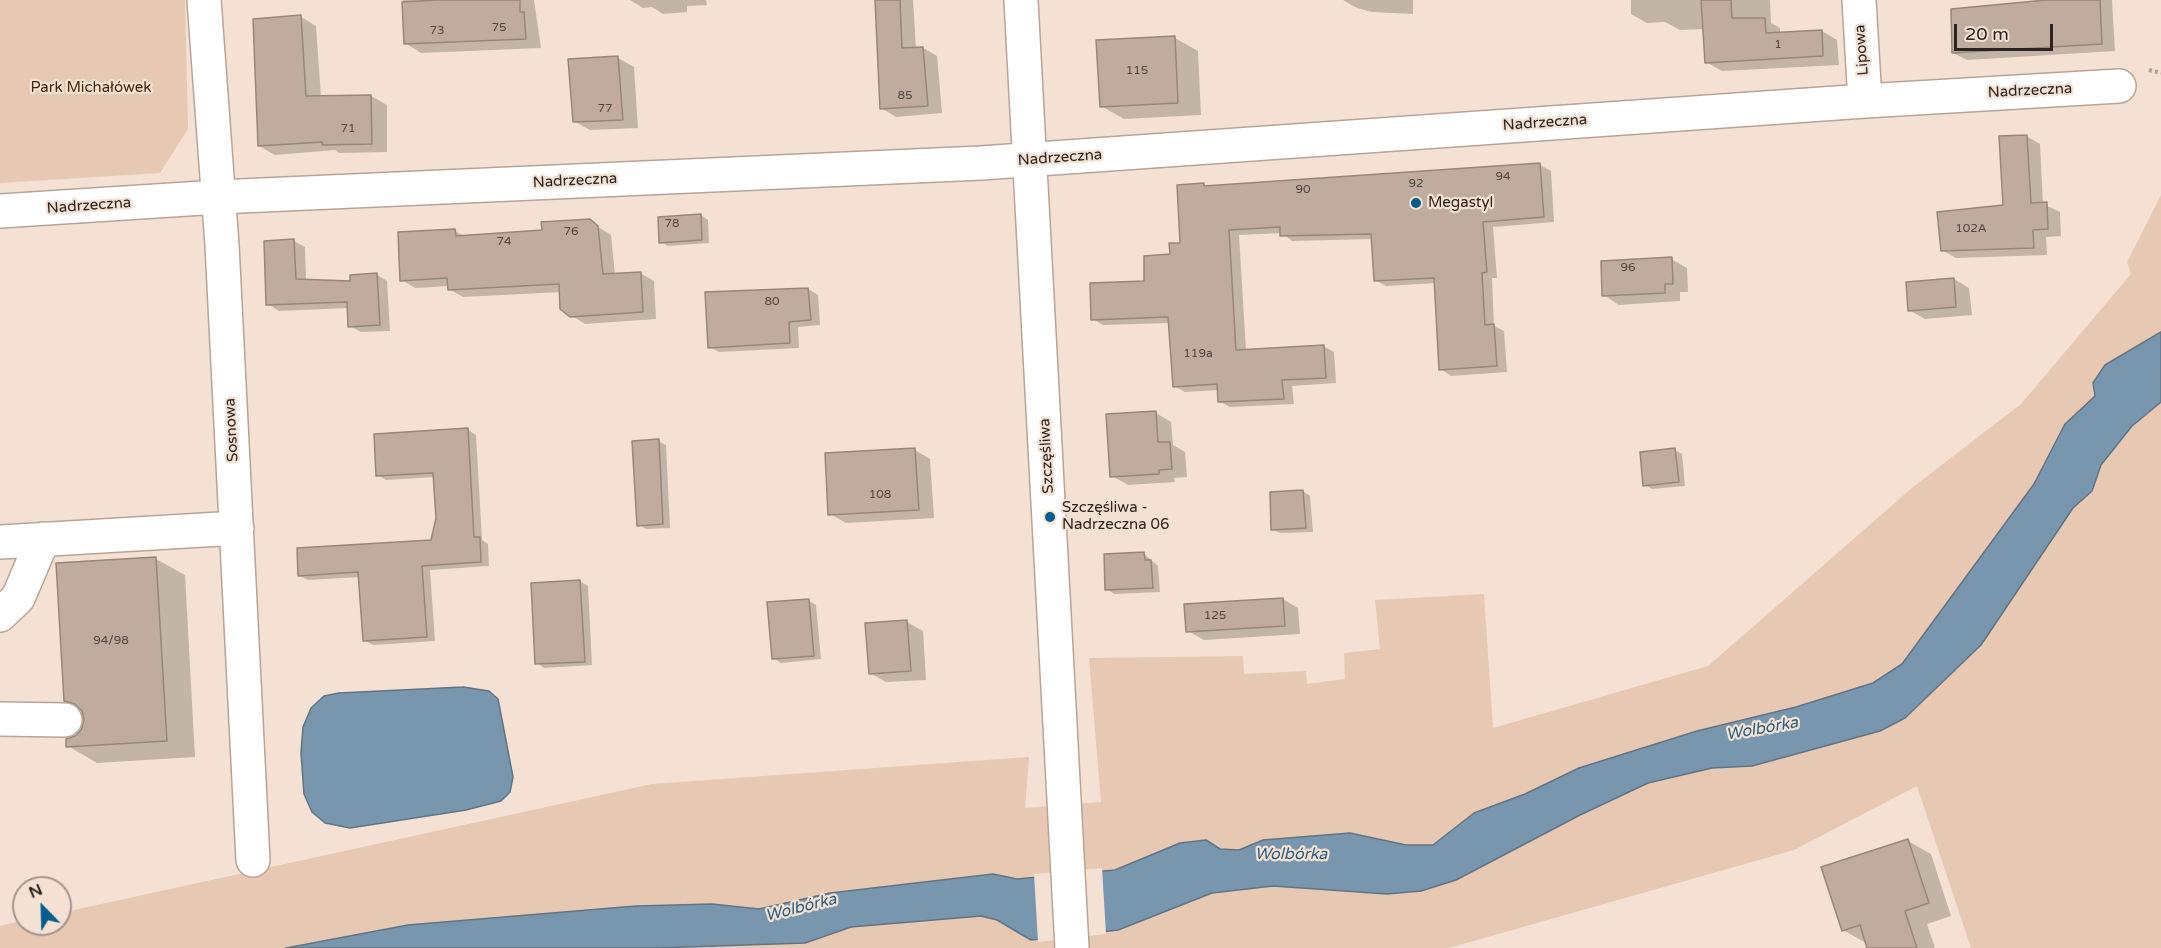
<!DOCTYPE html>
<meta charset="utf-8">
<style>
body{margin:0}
#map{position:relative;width:2161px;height:948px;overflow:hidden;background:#f4e1d3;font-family:"Varela Round",sans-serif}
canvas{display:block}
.north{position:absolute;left:12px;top:876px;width:60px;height:60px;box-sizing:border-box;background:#f4e1d3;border:2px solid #a4958b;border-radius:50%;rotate:337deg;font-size:16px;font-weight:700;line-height:24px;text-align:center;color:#2c2420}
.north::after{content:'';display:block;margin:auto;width:21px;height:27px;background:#005d8d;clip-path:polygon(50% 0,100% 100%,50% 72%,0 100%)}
.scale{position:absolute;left:1954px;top:24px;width:99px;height:27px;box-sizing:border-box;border:3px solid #2c2420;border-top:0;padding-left:8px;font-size:18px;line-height:21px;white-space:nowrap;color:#2c2420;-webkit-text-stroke:4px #f4e1d3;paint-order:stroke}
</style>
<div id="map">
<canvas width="2161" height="948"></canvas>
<div class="north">N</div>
<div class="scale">20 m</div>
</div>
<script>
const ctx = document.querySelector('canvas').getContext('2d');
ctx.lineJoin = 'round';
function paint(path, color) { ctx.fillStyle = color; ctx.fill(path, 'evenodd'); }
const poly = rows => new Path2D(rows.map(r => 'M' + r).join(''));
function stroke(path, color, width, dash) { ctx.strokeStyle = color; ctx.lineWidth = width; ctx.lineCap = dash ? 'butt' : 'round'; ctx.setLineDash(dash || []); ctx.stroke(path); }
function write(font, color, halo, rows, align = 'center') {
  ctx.font = font + ' "Varela Round",sans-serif'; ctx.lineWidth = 4.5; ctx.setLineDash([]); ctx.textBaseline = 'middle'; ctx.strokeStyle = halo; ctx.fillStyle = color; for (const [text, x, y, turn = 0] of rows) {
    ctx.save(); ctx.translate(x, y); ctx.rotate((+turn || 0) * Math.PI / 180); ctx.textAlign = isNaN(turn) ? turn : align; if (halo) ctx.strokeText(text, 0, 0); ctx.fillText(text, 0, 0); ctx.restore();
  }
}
paint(poly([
 [0,0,185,0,188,129,160,173,0,183],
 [2161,195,2161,948,1971,948,1917,786,1794,850,1449,948,0,948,0,926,24,920,24,924,60,924,60,913,652,784,1029,757,1025,808,1101,802,1089,658,1243,656,1244,674,1306,671,1307,684,1345,679,1344,653,1380,649,1375,600,1484,594,1493,728,1708,666,1913,487,2021,404,2131,274,2127,262]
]), '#e7c8b3');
const water = poly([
 [2161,332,2161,402,2132,426,2101,465,2092,491,2073,508,1981,645,1905,718,1880,731,1752,766,1712,768,1648,783,1580,815,1456,880,1421,891,1387,894,1273,886,1212,893,1118,930,1031,940,997,920,981,916,851,927,805,943,656,948,286,948,408,925,636,906,712,904,759,909,830,893,993,874,1017,879,1115,870,1180,843,1206,840,1220,849,1239,850,1263,840,1350,833,1406,845,1433,845,1474,813,1525,794,1579,768,1697,731,1796,707,1873,683,1902,664,2034,484,2065,424,2095,396,2093,383,2105,365,2161,332],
 [463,687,489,691,498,699,513,777,510,792,501,801,466,810,350,828,325,823,312,812,304,794,301,753,303,727,311,708,324,696,339,693,463,687]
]);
paint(water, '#7897af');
stroke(water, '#617484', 1.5);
paint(poly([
 [1102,868,1106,934,1038,942,1034,874]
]), '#f4e1d3');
paint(poly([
 [403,0,534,0,541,48,421,53,405,43],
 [630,0,706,0,707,5,687,6,687,12,663,14,652,7,643,8],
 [876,0,913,0,916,49,923,48,937,56,942,113,896,117,881,108],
 [1343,0,1413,0,1413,14,1372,12,1357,8],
 [1631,0,1770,0,1771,23,1780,28,1780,33,1822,31,1837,40,1839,65,1722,71,1706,62,1704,29,1680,30,1665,22,1647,23,1631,14],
 [2041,0,2112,0,2115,51,1967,60,1953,53,2041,4],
 [301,17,316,26,321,97,371,96,387,105,387,152,339,153,335,150,275,155,259,146],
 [1175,38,1198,51,1201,115,1124,119,1101,106],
 [618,58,634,67,638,128,590,130,574,121],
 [2026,136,2040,144,2043,204,2060,212,2061,236,2046,237,2047,255,1956,258,1942,250,2005,206],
 [1540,165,1551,171,1554,222,1493,227,1497,278,1492,278,1494,326,1504,331,1507,372,1451,376,1441,369,1436,283,1386,286,1375,280,1373,239,1292,241,1282,233,1239,235,1246,351,1323,346,1334,352,1336,383,1292,386,1294,404,1230,407,1219,401,1218,390,1185,392,1174,386,1170,323,1103,325,1093,319,1146,282,1182,244,1204,184,1209,188],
 [701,215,708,220,709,243,668,246,661,242],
 [589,221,611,235,615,275,640,273,654,281,656,319,585,324,571,315,561,292,463,297,449,289,449,286,415,288,402,280,455,231,466,237,543,232],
 [294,241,305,247,306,281,352,282,376,274,387,281,390,331,361,332,350,326,349,308,279,311,268,304],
 [1671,259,1687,268,1688,292,1680,292,1680,301,1619,305,1604,295],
 [1954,279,1969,288,1972,315,1925,319,1909,310],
 [808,289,818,295,820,325,798,327,799,348,719,352,710,347],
 [1156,413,1171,422,1173,445,1185,452,1187,477,1174,478,1175,482,1128,485,1112,476],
 [468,430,476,435,482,540,488,544,489,566,430,570,435,641,373,645,364,640,360,577,308,580,300,576,433,541,438,518,435,477,386,480,378,475],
 [658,441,666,445,670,528,646,529,639,525],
 [915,450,930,459,934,518,846,523,830,514],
 [1675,450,1682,454,1685,486,1652,489,1645,485],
 [1303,491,1310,496,1313,532,1280,533,1272,529],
 [1144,554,1158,566,1160,592,1114,594,1107,589],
 [156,559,185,575,195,757,97,763,68,746,82,731,85,720,83,711,65,700],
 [580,581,588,586,592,665,544,668,537,663],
 [1283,599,1298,608,1300,634,1204,640,1188,631],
 [809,601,816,605,821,659,781,663,773,658],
 [907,622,923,631,926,680,886,682,870,673],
 [1908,841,1931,854,1951,916,1927,924,1935,948,1868,948,1866,943,1843,930]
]), '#0003');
const building = poly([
 [437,0,520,0,520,12,524,12,526,39,404,44,402,2,437,0],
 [875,0,900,0,902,48,923,47,928,106,880,109,875,0],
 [1701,0,1731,0,1732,18,1765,18,1766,33,1822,30,1823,56,1705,63,1701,0],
 [2046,0,2100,0,2102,44,1952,53,1951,9,2046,0],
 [301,15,306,96,371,95,372,144,322,145,322,142,258,146,253,19,301,15],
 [1175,36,1178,103,1100,107,1096,40,1175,36],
 [618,56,623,120,573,122,568,59,618,56],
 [2027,135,2031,203,2047,202,2048,229,2033,230,2034,248,1941,251,1937,212,2003,205,1999,136,2027,135],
 [1540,163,1544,217,1483,222,1487,272,1482,273,1485,325,1494,324,1497,366,1439,370,1434,278,1374,281,1371,234,1280,236,1280,227,1229,230,1236,350,1324,345,1326,378,1282,380,1284,399,1218,402,1217,384,1173,387,1168,317,1091,320,1090,283,1144,281,1144,256,1170,254,1169,243,1180,243,1177,185,1204,183,1204,186,1540,163],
 [701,214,702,240,659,243,658,217,701,214],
 [590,219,598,226,603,274,641,272,643,312,570,317,560,309,559,284,448,290,447,278,400,281,398,232,455,229,456,236,542,230,541,222,590,219],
 [294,239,296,279,350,281,350,275,377,273,380,325,348,327,347,302,266,305,264,241,294,239],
 [1672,257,1673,284,1665,284,1665,293,1602,296,1601,261,1672,257],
 [1954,278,1956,307,1908,311,1906,282,1954,278],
 [808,288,811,320,789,322,790,343,708,348,705,292,808,288],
 [1156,411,1158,442,1170,442,1172,469,1159,470,1159,474,1110,477,1106,414,1156,411],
 [468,428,474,537,480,537,481,562,422,566,427,637,363,641,358,572,298,576,297,548,431,540,436,518,433,473,376,476,374,434,468,428],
 [659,439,663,524,637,526,632,441,659,439],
 [915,448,919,510,828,515,825,453,915,448],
 [1675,448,1679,482,1643,486,1640,452,1675,448],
 [1303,490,1306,528,1271,530,1270,492,1303,490],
 [1144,552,1145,560,1151,560,1153,588,1105,590,1104,554,1144,552],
 [156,557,167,741,66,747,66,739,75,736,81,730,84,720,82,711,75,704,64,701,56,563,156,557],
 [580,580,585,662,535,664,531,583,580,580],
 [1283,598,1285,626,1186,632,1184,604,1283,598],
 [809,599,814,656,772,659,767,602,809,599],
 [907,620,911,671,869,674,865,623,907,620],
 [1908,839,1929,903,1905,911,1917,948,1867,948,1860,925,1842,931,1821,867,1908,839]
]);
paint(building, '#bfac9f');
stroke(building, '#98867a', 1.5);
const minor = poly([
 [204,0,222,245,253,860],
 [1021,0,1072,948],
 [1859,0,1865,101],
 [0,211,218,197,981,163,1865,101,2119,86],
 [0,542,237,528],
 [0,615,18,598,43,539],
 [0,719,65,720]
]);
stroke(minor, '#b7a498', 36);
stroke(poly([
 [2149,70,2161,73]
]), '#b0a096', 4, [3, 3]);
stroke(minor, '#fff', 33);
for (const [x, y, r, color] of [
 [1416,203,6,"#005d8d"],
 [1050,517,6,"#005d8d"]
]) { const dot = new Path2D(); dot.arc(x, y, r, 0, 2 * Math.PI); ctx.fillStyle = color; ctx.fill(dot); stroke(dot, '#f4e1d3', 2); }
write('12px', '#514640', null, [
 ["75",499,28],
 ["73",437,31],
 ["1",1778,45],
 ["115",1137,71],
 ["85",905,96],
 ["77",605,109],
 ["71",348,129],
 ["94",1503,177],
 ["92",1416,184],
 ["90",1303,190],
 ["78",672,224],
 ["102A",1971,229],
 ["76",571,232],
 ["74",504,242],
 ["96",1628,268],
 ["80",772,302],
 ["119a",1198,354],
 ["108",880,495],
 ["125",1215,616],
 ["94/98",111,641]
]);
write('15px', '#2c2420', '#f4e1d3', [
 ["Lipowa",1862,50,-94],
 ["Nadrzeczna",2030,91,-3],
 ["Nadrzeczna",1545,123,-4],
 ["Nadrzeczna",1060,158,-4],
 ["Nadrzeczna",575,181,-3],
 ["Nadrzeczna",89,206,-4],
 ["Sosnowa",232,430,-93],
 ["Szczęśliwa",1047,456,-93]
]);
write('15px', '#48260a', '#f4e1d3', [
 ["Park Michałówek",91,88]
]);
write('15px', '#2c2420', '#f4e1d3', [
 ["Megastyl",1428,203],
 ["Szczęśliwa -",1062,508],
 ["Nadrzeczna 06",1062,525]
], 'left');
write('italic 16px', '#285c7f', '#f4e1d3', [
 ["Wolbórka",1762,729,-10],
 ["Wolbórka",1291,855],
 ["Wolbórka",801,908,-14]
]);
</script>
